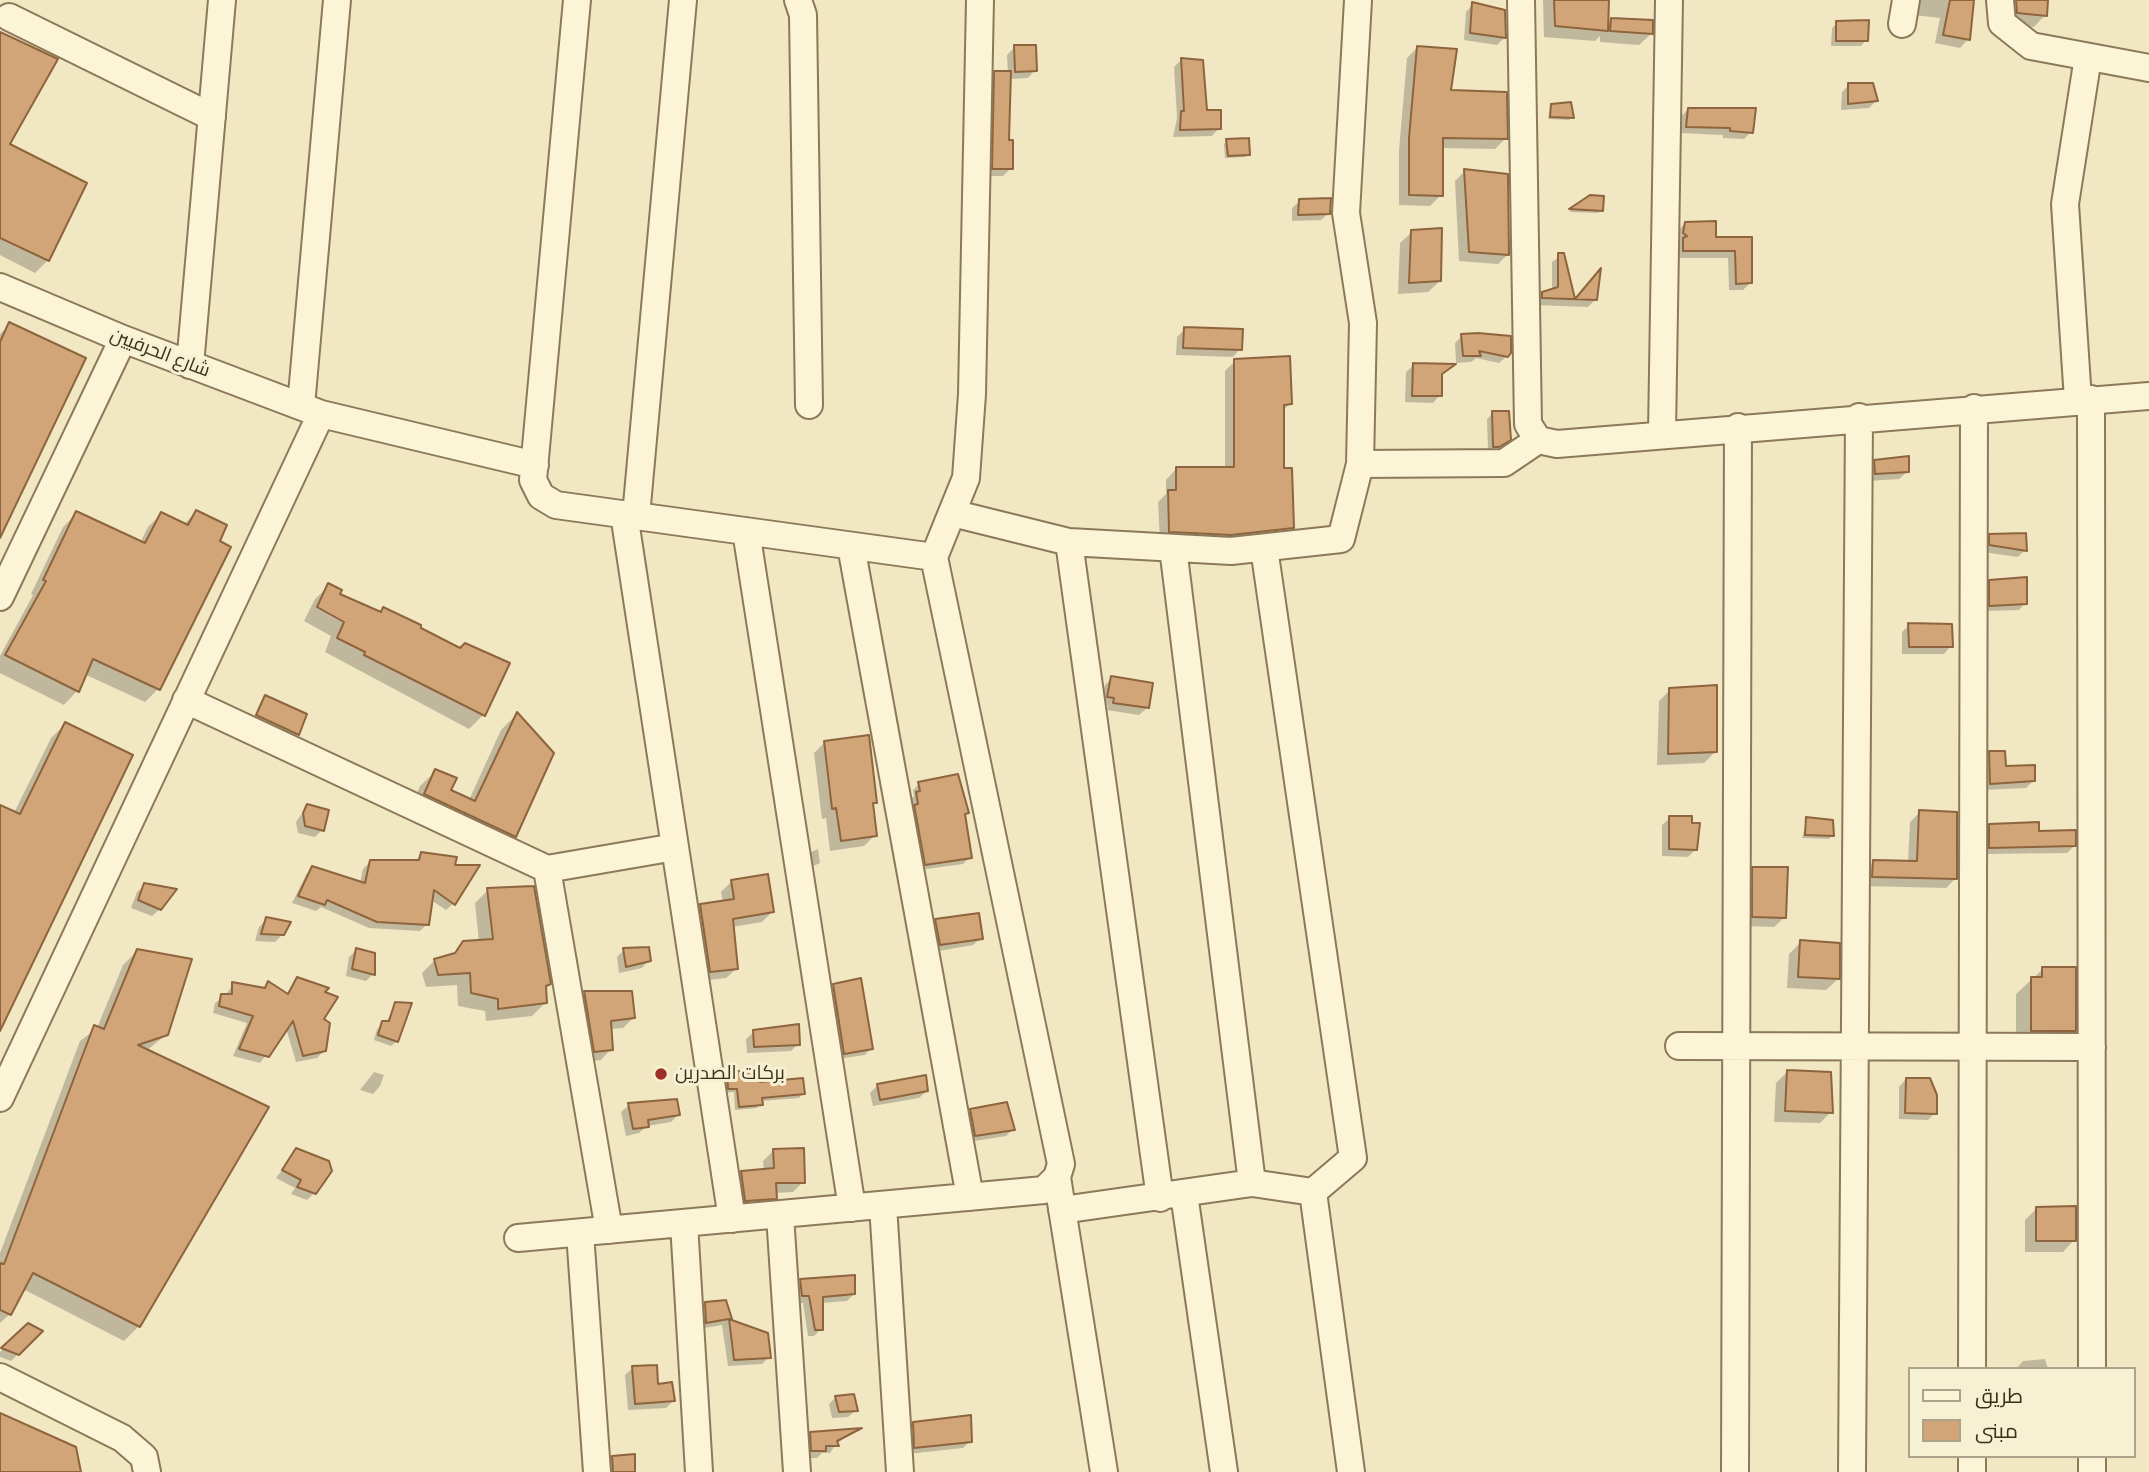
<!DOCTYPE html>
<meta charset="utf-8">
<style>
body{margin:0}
#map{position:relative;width:2149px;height:1472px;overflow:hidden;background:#f1e7c3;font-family:Lora,Cairo,serif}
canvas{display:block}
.legend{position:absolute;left:1908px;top:1367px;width:228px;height:91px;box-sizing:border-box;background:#f7f1d3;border:2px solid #aca38b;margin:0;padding:9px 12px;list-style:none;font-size:21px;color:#3b2f1e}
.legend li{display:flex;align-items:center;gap:14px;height:35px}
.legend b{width:35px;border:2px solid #aca38b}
</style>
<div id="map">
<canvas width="2149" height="1472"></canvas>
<ul class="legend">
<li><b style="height:9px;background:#fbf4d7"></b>طريق</li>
<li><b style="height:19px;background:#d1a577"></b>مبنى</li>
</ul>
</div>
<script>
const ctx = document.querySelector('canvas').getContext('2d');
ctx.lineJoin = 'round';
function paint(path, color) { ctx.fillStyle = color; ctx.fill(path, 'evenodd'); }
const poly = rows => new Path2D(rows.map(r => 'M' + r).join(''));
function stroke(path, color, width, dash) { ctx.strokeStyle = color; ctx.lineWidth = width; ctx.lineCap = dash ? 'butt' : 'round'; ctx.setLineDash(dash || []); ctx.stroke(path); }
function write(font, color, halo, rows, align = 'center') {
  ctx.font = font + ' Lora,Cairo,serif'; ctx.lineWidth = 6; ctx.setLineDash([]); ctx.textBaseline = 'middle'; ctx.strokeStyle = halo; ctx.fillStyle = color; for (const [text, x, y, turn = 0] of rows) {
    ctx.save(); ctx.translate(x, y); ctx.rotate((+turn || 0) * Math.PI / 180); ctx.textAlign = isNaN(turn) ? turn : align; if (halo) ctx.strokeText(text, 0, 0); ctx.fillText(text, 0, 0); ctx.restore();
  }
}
paint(poly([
 [1543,0,1607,0,1607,25,1612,20,1651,34,1639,45,1600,42,1600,36,1595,41,1544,37],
 [1915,0,1973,0,1968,39,1960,48,1935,43,1940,18,1913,15],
 [1999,0,2047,0,2045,15,2034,27,2006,24],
 [1473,4,1504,38,1497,45,1464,40,1466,12],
 [1837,23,1866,40,1861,46,1831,46,1832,28],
 [0,34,8,145,48,260,35,273,0,255],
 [1015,47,1035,70,1028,78,1009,79,1007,142,1011,168,1003,176,986,176,988,80,995,73,1008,73,1007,55],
 [1418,47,1449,92,1506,138,1495,149,1441,148,1441,195,1430,206,1399,205,1399,150,1407,58],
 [1181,60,1206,112,1219,128,1212,136,1173,137,1177,118,1174,67],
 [1849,85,1876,101,1869,108,1841,110,1842,92],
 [1551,105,1572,117,1569,120,1548,119],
 [1688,109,1751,132,1744,139,1723,138,1723,135,1679,133,1681,117],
 [1227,141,1248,154,1245,157,1225,158,1224,144],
 [1465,171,1508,254,1498,264,1459,261,1455,181],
 [1590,196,1601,210,1598,213,1569,212],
 [1300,201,1329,213,1321,220,1292,221,1292,208],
 [1685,223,1714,239,1750,238,1750,283,1743,290,1729,290,1728,258,1676,258,1676,247,1680,243,1677,241,1678,231],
 [1412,232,1440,281,1428,292,1398,294,1400,243],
 [1563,254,1574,301,1594,277,1596,299,1588,307,1535,305,1543,294,1552,291,1552,262],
 [10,324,0,534,0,334],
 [1185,329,1240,349,1233,357,1176,355,1177,337],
 [1462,336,1507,356,1499,363,1476,358,1471,362,1456,363,1455,343],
 [1235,361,1290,403,1283,411,1282,470,1292,528,1282,538,1160,542,1158,502,1166,494,1166,480,1176,469,1225,468,1225,371],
 [1414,365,1452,366,1441,375,1440,395,1433,403,1405,402,1406,372],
 [1493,413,1509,439,1488,451,1487,419],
 [1875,461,1907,472,1899,479,1868,481,1868,469],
 [196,512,158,689,145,702,84,674,77,691,64,705,0,673,0,656,33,595,31,594,63,527,77,513,140,543,148,527,161,514,183,525],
 [1990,535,2025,550,2018,557,1983,552,1983,543],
 [1990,582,2025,603,2019,610,1984,611,1984,588],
 [329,586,337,595,380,613,383,609,420,629,483,715,469,729,325,652,331,636,304,621,315,599],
 [1909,625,1951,646,1944,654,1902,654,1902,632],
 [1112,678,1147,708,1139,715,1107,710,1108,705,1101,704,1105,685],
 [1670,690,1715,752,1704,763,1657,765,1659,701],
 [266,698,305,715,297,734,290,742,250,723],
 [517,714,515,836,499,852,410,810,420,786,436,771,449,791,469,800,501,730],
 [65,724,0,1028,0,807,14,813,51,738],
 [825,742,875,802,871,806,875,835,864,846,830,851,826,818,822,819,814,753],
 [1990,753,2004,768,2033,781,2026,788,1983,790,1982,761],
 [919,784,967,813,964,816,970,857,963,864,919,870,910,800,914,796,913,790],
 [307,806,322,830,315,837,298,833,296,822],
 [1920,812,1956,878,1946,888,1863,886,1864,872,1874,862,1908,862,1910,822],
 [1670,818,1696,849,1688,857,1662,856,1662,825],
 [1807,819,1832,836,1829,839,1802,838],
 [1990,826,2037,832,2074,846,2067,853,1982,854,1982,833],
 [818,849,820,863,811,867,809,853],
 [422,854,453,904,446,910,431,900,427,924,420,931,369,928,321,907,316,911,292,903,306,875,313,868,360,883,363,869,370,862,414,862],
 [1753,868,1785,917,1774,927,1743,926,1743,879],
 [731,882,773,911,762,922,732,927,737,968,726,978,700,981,690,915,700,905,723,902,721,892],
 [145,885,160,909,152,916,131,908,137,892],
 [488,890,549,984,544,989,546,1002,532,1016,486,1021,485,1011,458,1006,457,985,426,987,422,973,435,960,452,955,464,943,479,942,475,903],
 [267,919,283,934,275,942,255,941,259,927],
 [936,921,981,938,973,945,933,952,929,928],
 [1801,942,1838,979,1826,990,1787,988,1789,954],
 [138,950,167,1034,146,1051,139,1326,124,1341,23,1289,10,1314,0,1323,0,1253,80,1041,97,1028,123,965],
 [356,950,373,974,366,981,346,976,349,957],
 [624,950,649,960,642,968,619,973,617,957],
 [2043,969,2074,1030,2059,1046,2016,1046,2016,994],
 [298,979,322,1020,325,1050,317,1058,296,1062,286,1028,260,1063,233,1056,247,1023,213,1013,215,1003,225,996,233,984,263,989,268,983,286,995],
 [834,985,871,1048,865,1055,838,1059,828,992],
 [585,993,633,1018,623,1028,610,1029,611,1049,601,1060,584,1062,574,1003],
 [396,1004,397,1041,391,1046,374,1040,377,1029,386,1023],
 [754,1032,798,1044,791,1051,747,1053,746,1039],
 [374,1072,384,1075,380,1086,373,1094,360,1090],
 [1787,1072,1831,1112,1820,1123,1774,1122,1776,1083],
 [728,1075,758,1084,803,1093,799,1098,761,1101,757,1108,735,1110,734,1092,724,1093,724,1079],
 [1906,1079,1935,1113,1928,1120,1899,1119,1899,1087],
 [878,1085,927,1091,919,1098,873,1106,870,1093],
 [629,1105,678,1115,671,1122,647,1126,639,1133,626,1136,621,1112],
 [971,1110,1013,1129,1006,1136,968,1142,963,1118],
 [774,1150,803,1182,793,1192,775,1193,776,1198,765,1208,735,1211,731,1183,741,1172,764,1171,763,1161],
 [296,1151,314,1193,307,1200,291,1194,295,1188,276,1178],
 [2037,1208,2074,1240,2063,1252,2025,1252,2025,1220],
 [801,1281,854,1294,847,1301,821,1303,821,1329,814,1336,808,1336,803,1303,795,1303,794,1288],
 [705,1304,730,1318,728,1321,767,1335,769,1357,762,1364,728,1366,722,1325,699,1329,698,1311],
 [28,1325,40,1332,11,1361,0,1357,0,1352],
 [2045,1359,2048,1369,2016,1369,2023,1361],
 [633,1368,657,1386,673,1401,666,1408,628,1410,625,1375],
 [836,1397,856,1410,848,1417,832,1418,829,1404],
 [913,1423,970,1441,963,1448,907,1454,906,1431],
 [857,1430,836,1444,830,1453,822,1453,817,1458,805,1458,804,1441,811,1434],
 [612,1458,634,1472,605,1472,605,1465]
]), '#0003');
const building = poly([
 [1554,0,1609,0,1608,31,1555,26,1554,0],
 [1950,0,1974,0,1970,40,1943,35,1950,0],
 [2016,0,2048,0,2047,16,2017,13,2016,0],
 [1472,2,1505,10,1506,38,1470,33,1472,2],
 [1611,18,1653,20,1653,34,1610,31,1611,18],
 [1869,20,1868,41,1836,41,1836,21,1869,20],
 [0,32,58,59,10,144,87,183,49,261,0,238,0,32],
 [1014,45,1036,45,1037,71,1015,72,1014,45],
 [1417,46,1457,49,1451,90,1507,92,1508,139,1443,138,1443,196,1409,195,1409,138,1417,46],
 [1181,58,1203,60,1207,110,1221,110,1221,129,1180,130,1181,111,1184,111,1181,58],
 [994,71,1011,71,1009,140,1013,140,1013,169,992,169,994,71],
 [1848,83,1873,83,1878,101,1848,104,1848,83],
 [1571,102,1574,118,1550,117,1551,104,1571,102],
 [1688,108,1756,108,1753,133,1730,131,1730,128,1686,127,1688,108],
 [1249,138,1250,155,1228,156,1226,139,1249,138],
 [1464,169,1508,174,1509,255,1469,252,1464,169],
 [1590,195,1604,196,1603,211,1569,209,1590,195],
 [1331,198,1330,214,1298,215,1299,199,1331,198],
 [1716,221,1716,237,1752,237,1752,283,1736,284,1735,251,1683,251,1683,238,1687,236,1683,233,1685,222,1716,221],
 [1442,228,1441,281,1409,283,1411,230,1442,228],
 [1558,253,1564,253,1575,299,1601,268,1597,300,1542,298,1542,292,1558,287,1558,253],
 [9,322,86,358,0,538,0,342,9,322],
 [1184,327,1243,329,1242,350,1183,348,1184,327],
 [1478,333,1511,336,1511,353,1508,357,1479,351,1481,356,1463,356,1461,334,1478,333],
 [1290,356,1292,404,1284,405,1284,468,1292,468,1294,528,1231,535,1169,532,1168,490,1176,490,1176,467,1234,467,1234,359,1290,356],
 [1413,363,1456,364,1442,374,1442,396,1412,396,1413,363],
 [1492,411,1509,411,1511,440,1499,447,1493,447,1492,411],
 [1909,456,1909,472,1875,474,1874,460,1909,456],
 [196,510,227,525,220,541,231,547,160,690,93,659,79,692,5,655,46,581,43,580,76,511,145,543,161,512,188,525,196,510],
 [2026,533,2027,551,1989,545,1989,534,2026,533],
 [2027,577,2027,604,1989,606,1989,580,2027,577],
 [328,583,342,590,340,594,381,612,383,607,421,625,421,628,460,648,465,643,510,663,485,716,364,655,365,652,337,638,344,622,317,607,328,583],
 [1908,623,1952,624,1953,647,1909,647,1908,623],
 [1111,676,1153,683,1149,708,1113,703,1114,698,1107,697,1111,676],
 [1717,685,1717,752,1668,754,1669,688,1717,685],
 [265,695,307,714,299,735,256,715,265,695],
 [517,712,554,753,516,837,424,794,435,769,457,778,451,790,475,801,517,712],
 [65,722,133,755,0,1031,0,805,20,814,65,722],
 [869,735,877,803,873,803,877,836,841,841,836,808,832,809,824,741,869,735],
 [1989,751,2005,751,2006,766,2035,765,2035,781,1990,784,1989,751],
 [958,774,969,813,965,814,972,858,925,865,914,805,918,804,916,792,920,791,918,782,958,774],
 [307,804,329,810,324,831,305,826,303,813,307,804],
 [1919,810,1957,812,1957,879,1872,877,1873,860,1917,861,1919,810],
 [1669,816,1692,816,1692,823,1700,823,1697,850,1669,849,1669,816],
 [1806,817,1833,820,1834,836,1805,835,1806,817],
 [2039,822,2039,831,2076,830,2076,846,1989,848,1989,824,2039,822],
 [421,852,457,857,455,865,480,865,455,905,434,890,429,925,377,922,327,900,325,905,298,896,312,866,365,883,370,860,419,860,421,852],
 [1752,867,1788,867,1786,918,1752,917,1752,867],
 [768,874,774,912,733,919,738,969,710,972,700,904,734,899,731,880,768,874],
 [144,883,177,889,161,910,138,900,144,883],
 [534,886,551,984,546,986,547,1003,498,1009,498,999,471,993,470,973,438,975,434,959,455,953,463,941,493,939,487,888,534,886],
 [979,913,983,939,940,945,935,919,979,913],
 [266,917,291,922,284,935,261,934,266,917],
 [1800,940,1840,943,1840,979,1798,977,1800,940],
 [649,947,651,961,626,967,623,948,649,947],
 [356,948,375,953,375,975,352,969,356,948],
 [137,949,192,959,168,1035,138,1045,269,1107,140,1327,33,1273,11,1315,0,1310,0,1263,4,1264,94,1025,104,1029,137,949],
 [2042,967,2076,967,2076,1031,2031,1031,2031,977,2042,977,2042,967],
 [297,977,329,988,325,992,338,997,324,1019,330,1023,326,1051,303,1056,293,1021,269,1057,239,1049,253,1016,219,1006,221,994,232,994,232,982,265,988,268,981,288,994,297,977],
 [861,978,873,1049,844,1054,833,984,861,978],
 [584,991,632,991,635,1018,611,1021,613,1050,594,1052,584,991],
 [395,1002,412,1003,398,1042,378,1035,382,1021,389,1021,395,1002],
 [799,1024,800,1045,754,1047,753,1030,799,1024],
 [758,1068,760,1082,803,1078,805,1094,762,1098,763,1105,739,1107,737,1089,728,1089,727,1073,758,1068],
 [1787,1070,1831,1072,1833,1113,1785,1111,1787,1070],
 [926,1075,928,1091,880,1100,877,1084,926,1075],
 [1906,1078,1930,1078,1937,1095,1937,1114,1905,1113,1906,1078],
 [677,1099,680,1115,648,1120,649,1127,633,1129,628,1103,677,1099],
 [1007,1102,1015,1130,975,1136,970,1109,1007,1102],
 [296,1148,329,1161,332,1171,316,1194,297,1187,301,1180,282,1170,296,1148],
 [804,1148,805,1183,776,1183,777,1199,745,1201,741,1171,774,1168,773,1149,804,1148],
 [2076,1206,2076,1241,2036,1241,2036,1207,2076,1206],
 [855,1275,855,1294,823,1297,823,1330,815,1330,809,1296,802,1296,800,1279,855,1275],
 [726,1300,732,1319,729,1319,768,1333,771,1358,734,1360,729,1319,706,1323,705,1302,726,1300],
 [28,1323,43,1331,19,1355,1,1348,28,1323],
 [657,1365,658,1384,672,1382,675,1401,635,1404,632,1366,657,1365],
 [854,1394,858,1411,839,1412,835,1396,854,1394],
 [0,1413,76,1447,81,1472,0,1472,0,1413],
 [971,1415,972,1442,914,1448,913,1422,971,1415],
 [862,1428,837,1441,839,1446,826,1446,826,1451,811,1451,810,1432,862,1428],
 [635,1454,635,1472,613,1472,612,1456,635,1454]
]);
paint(building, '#d1a577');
stroke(building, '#8d643d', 2);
const minor = poly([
 [577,0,533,480,541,496,556,505,934,557],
 [798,0,803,15,809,405],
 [980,0,972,394,966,478,934,557,1061,1164,1057,1177,1104,1472],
 [1521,0,1528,424,1538,440,1557,444,2149,396],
 [2000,0,2002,23,2031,46,2149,68],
 [9,17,212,117],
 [1902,24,1906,0],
 [0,287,123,339,321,414,535,465],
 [190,365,222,0],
 [2091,399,2092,1369],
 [2078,400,2065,204,2088,57],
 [301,406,337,0],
 [1662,433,1669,0],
 [1360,464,1504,463,1538,440],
 [952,513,1069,542,1231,551,1341,539,1360,464,1363,323,1346,213,1358,0],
 [624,514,732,1219],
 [636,516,683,0],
 [746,531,852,1208],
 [1069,542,1160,1198],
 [851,546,970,1197],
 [1173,548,1252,1183],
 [0,597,123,339],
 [186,700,547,869,675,847],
 [547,869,609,1230],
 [1679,1046,2092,1047],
 [0,1098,321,414],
 [1313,1192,1351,1472],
 [1184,1194,1224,1472],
 [883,1205,900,1472],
 [1062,1210,1252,1183,1313,1192,1353,1158,1264,548],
 [780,1215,797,1472],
 [684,1223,699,1472],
 [580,1233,597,1472],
 [518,1238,1044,1190,1057,1177],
 [1972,1369,1974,408],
 [0,1377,122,1438,144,1457,147,1472],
 [2092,1456,2092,1472],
 [1735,1472,1738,427],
 [1852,1472,1859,417],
 [1972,1472,1972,1456]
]);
stroke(minor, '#8c7959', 30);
stroke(minor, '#fbf4d7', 26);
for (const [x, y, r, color] of [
 [661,1074,7,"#9f3025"]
]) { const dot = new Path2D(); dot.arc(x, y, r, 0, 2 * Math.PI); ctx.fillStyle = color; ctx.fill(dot); stroke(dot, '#f7f1d3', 2.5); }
write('19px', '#3b2f1e', '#f7f1d3', [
 ["شارع الحرفيين",160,353,21]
]);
write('19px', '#3b2f1e', '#f7f1d3', [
 ["بركات الصدرين",675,1074]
], 'left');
</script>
